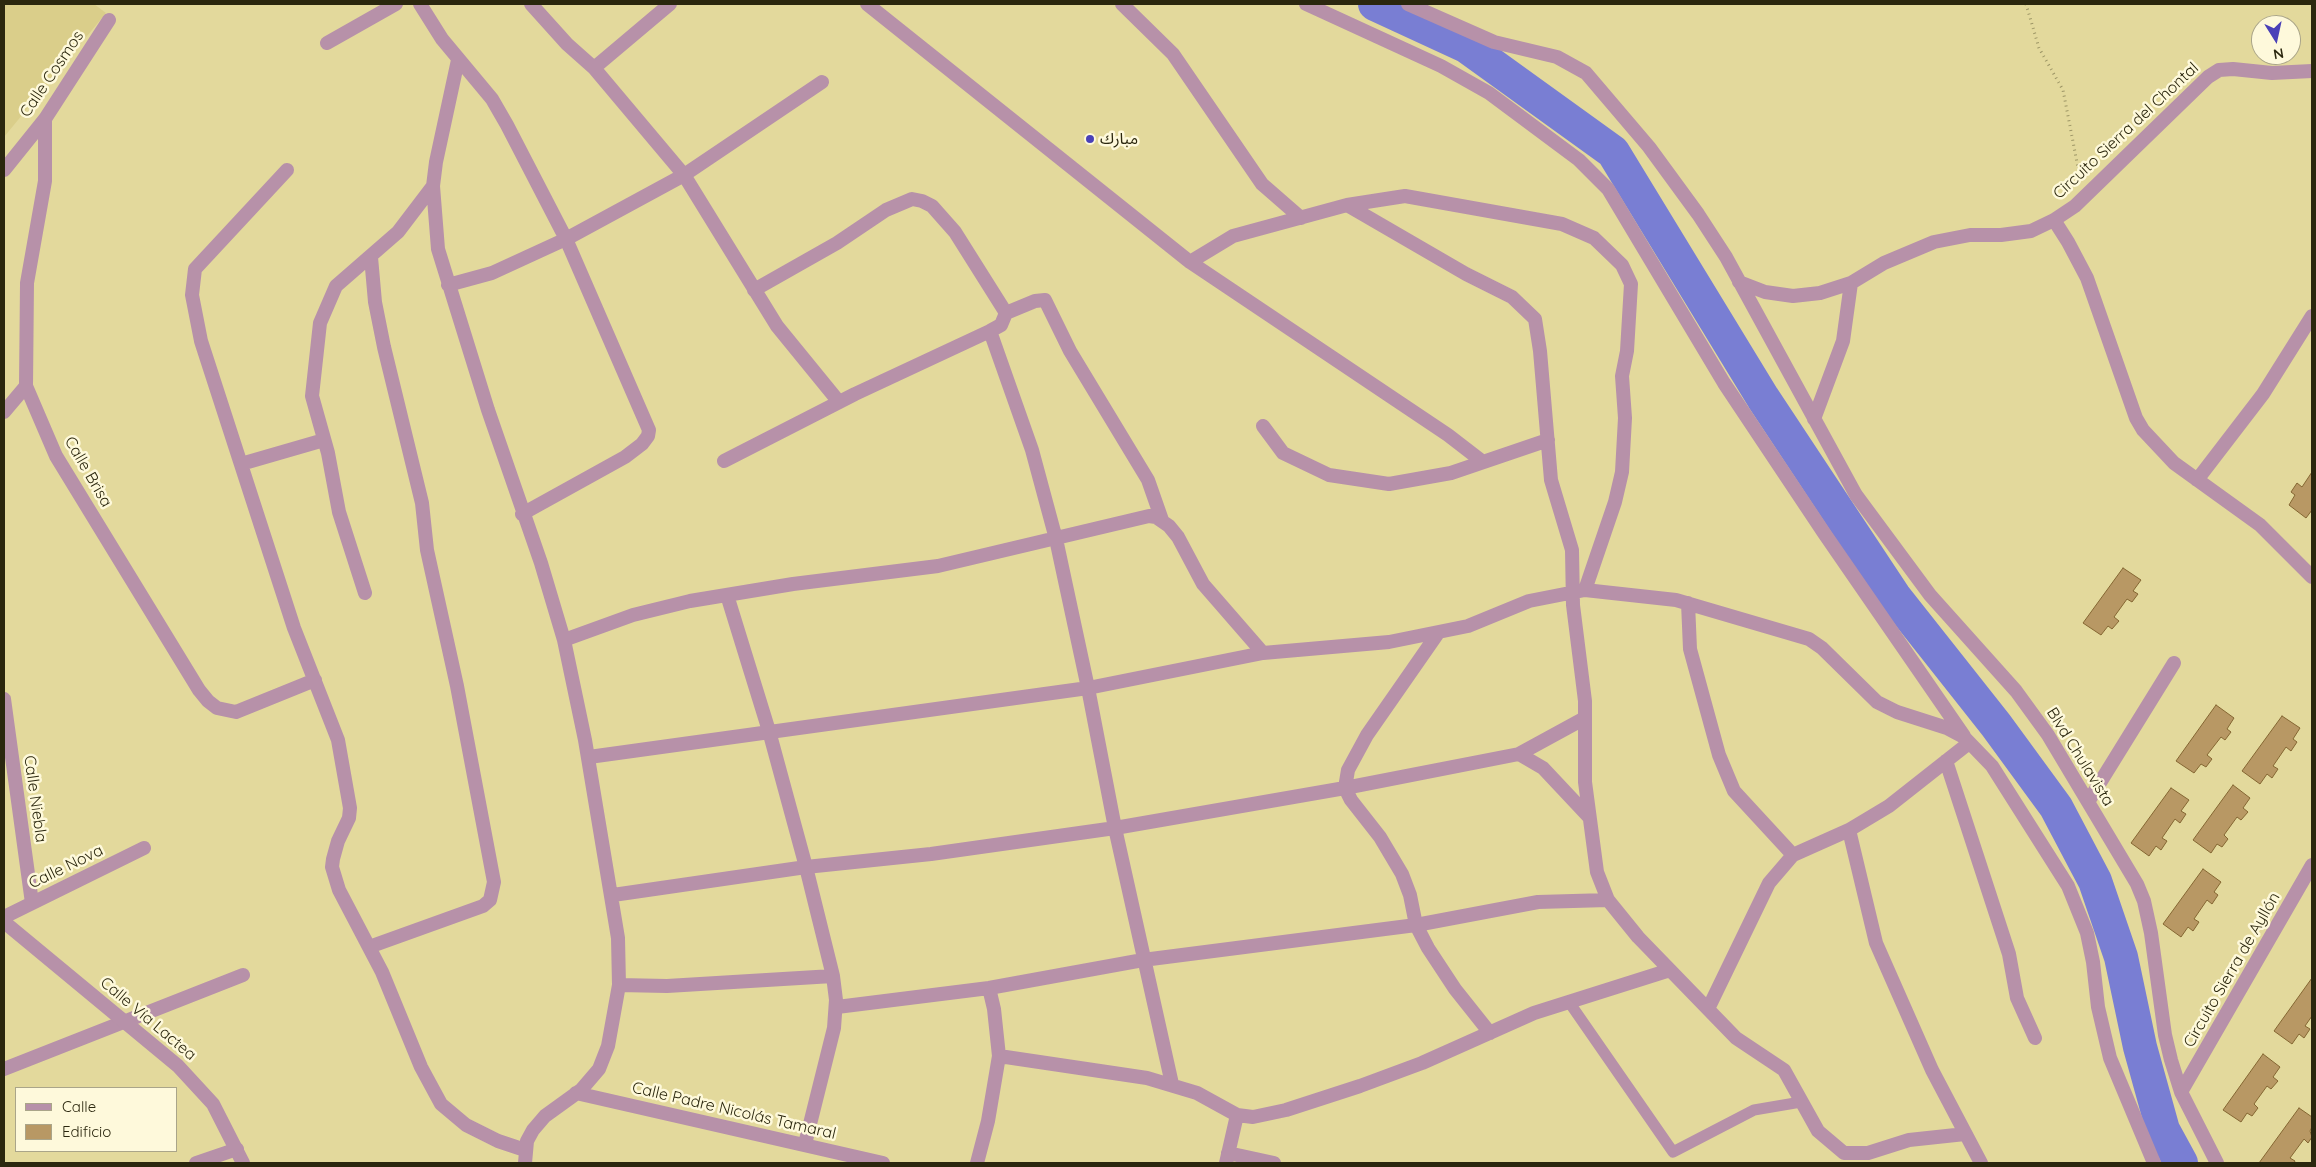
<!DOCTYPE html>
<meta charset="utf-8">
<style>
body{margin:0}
#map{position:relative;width:2316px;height:1167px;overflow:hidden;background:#e3d99c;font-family:Quicksand,sans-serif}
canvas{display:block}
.frame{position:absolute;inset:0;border:5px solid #2b270e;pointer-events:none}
.legend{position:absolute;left:15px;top:1087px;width:162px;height:65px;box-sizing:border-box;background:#fef9db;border:1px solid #aaa589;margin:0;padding:6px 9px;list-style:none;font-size:15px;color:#2b270e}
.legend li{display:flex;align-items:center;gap:10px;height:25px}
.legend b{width:25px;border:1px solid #aaa589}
.north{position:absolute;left:2251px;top:15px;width:50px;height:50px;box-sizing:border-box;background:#fef9db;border:1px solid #aaa589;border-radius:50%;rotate:170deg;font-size:14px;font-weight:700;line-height:20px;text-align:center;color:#2b270e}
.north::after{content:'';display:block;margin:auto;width:18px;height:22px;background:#4a41b8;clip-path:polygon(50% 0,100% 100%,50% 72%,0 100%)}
</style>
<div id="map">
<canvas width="2316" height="1167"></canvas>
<div class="frame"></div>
<ul class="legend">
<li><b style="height:6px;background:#b791a9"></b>Calle</li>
<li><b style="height:14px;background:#b89864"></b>Edificio</li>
</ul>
<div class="north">N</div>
</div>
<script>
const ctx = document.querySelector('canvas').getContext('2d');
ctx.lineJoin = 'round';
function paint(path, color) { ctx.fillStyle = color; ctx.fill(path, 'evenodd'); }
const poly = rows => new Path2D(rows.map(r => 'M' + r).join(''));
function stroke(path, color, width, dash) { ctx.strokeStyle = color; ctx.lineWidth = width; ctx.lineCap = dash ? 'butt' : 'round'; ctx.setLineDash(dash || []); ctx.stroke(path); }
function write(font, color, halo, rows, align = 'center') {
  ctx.font = font + ' Quicksand,"Noto Sans Arabic",sans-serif'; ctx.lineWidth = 5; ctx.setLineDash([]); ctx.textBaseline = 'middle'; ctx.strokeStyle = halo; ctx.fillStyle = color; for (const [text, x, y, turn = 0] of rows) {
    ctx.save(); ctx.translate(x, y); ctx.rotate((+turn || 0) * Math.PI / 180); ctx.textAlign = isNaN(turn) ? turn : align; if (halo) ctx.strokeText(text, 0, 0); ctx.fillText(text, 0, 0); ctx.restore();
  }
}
paint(poly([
 [4,4,94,4,106,13,4,137]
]), '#dace8a');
stroke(poly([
 [1375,4,1466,46,1613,152,1763,398,1894,596,1996,725,2056,807,2095,881,2121,957,2140,1047,2163,1130,2181,1163]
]), '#797ed3', 34);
const building = poly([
 [2312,472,2312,510,2306,518,2289,505,2295,495,2291,492,2297,483,2302,487,2312,472],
 [2123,568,2141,580,2133,591,2138,594,2132,602,2127,599,2114,617,2119,621,2112,629,2108,626,2101,635,2083,623,2123,568],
 [2216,705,2234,718,2227,729,2231,732,2225,740,2221,737,2207,755,2212,759,2206,767,2201,764,2194,773,2176,761,2216,705],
 [2282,716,2300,728,2293,739,2297,742,2291,751,2286,747,2273,766,2278,769,2272,778,2267,774,2260,784,2242,771,2282,716],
 [2233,785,2250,798,2243,808,2248,812,2241,820,2237,817,2224,835,2228,839,2222,847,2217,844,2211,853,2193,840,2233,785],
 [2171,788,2189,800,2181,811,2186,814,2180,823,2175,819,2162,838,2167,841,2161,850,2156,846,2149,856,2131,843,2171,788],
 [2203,869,2221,882,2214,892,2218,895,2212,904,2207,900,2194,919,2199,922,2193,931,2188,927,2181,937,2163,924,2203,869],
 [2312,978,2312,1016,2305,1026,2310,1029,2304,1038,2299,1034,2292,1044,2274,1031,2312,978],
 [2263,1054,2280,1067,2273,1077,2278,1081,2271,1089,2267,1086,2254,1104,2258,1108,2252,1116,2247,1113,2241,1122,2223,1110,2263,1054],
 [2299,1108,2312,1117,2312,1127,2310,1131,2312,1137,2308,1143,2304,1139,2290,1158,2295,1161,2294,1163,2259,1163,2299,1108]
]);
paint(building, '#b89864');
stroke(building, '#846632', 1);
stroke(poly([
 [2026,4,2039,48,2063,90,2080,178]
]), '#9d9666', 3, [1, 4]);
stroke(poly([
 [1569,1002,1673,1152,1754,1110,1801,1102]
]), '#b791a9', 11);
stroke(poly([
 [420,4,442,39,492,99,507,125,566,239,649,430,648,436,642,444,625,457,522,514],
 [531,4,567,44,594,68,684,175,777,326,839,402],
 [867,4,1190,262,1448,435,1483,462],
 [1122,4,1173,54,1262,184,1301,218],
 [1306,4,1441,66,1489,93,1579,160,1608,189,1724,383,1824,533,1964,736],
 [1408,4,1494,42,1557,57,1586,73,1649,147,1698,214,1726,257,1856,495,1930,595,2016,691,2048,735,2137,884,2144,901,2151,933,2165,1035,2171,1060,2181,1092,2217,1163],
 [327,43,396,4],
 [458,60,436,162,433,186,438,249,488,410,541,563,564,640,585,740,618,938,619,985,608,1046,599,1069,581,1090,545,1116,533,1130,527,1141,525,1163],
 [594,68,670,4],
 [45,119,45,181,27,283,26,386,56,456,199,690,208,701,217,708,236,712,315,680],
 [4,170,45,119,109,20],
 [287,170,195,269,192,295,201,341,294,628,338,740,350,808,349,818,338,841,333,859,332,867,339,890,382,972,421,1067,441,1104,466,1125,498,1141,525,1150],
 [1347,205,1466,274,1512,297,1535,319,1540,351,1551,480,1572,550,1573,605,1585,701,1585,782,1597,872,1608,900,1638,937,1736,1038,1784,1070,1818,1131,1844,1153,1868,1153,1909,1140,1965,1134],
 [2054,220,2068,242,2087,278,2136,418,2143,430,2174,463,2260,525,2312,577],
 [1190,262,1233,236,1347,205,1405,196,1562,224,1594,238,1622,265,1631,284,1627,351,1622,376,1625,418,1622,472,1615,502,1585,590],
 [1739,282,1765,292,1793,296,1820,293,1851,283,1884,263,1934,242,1970,235,2001,235,2031,231,2054,220,2075,206,2208,77,2219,70,2233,69,2272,73,2312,71],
 [448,285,492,273,566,239,684,175,822,82],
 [1006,313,1035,301,1045,300,1070,351,1148,480,1162,520],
 [990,331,1032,450,1056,539,1088,688,1115,828,1172,1084],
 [4,412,26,386],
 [1814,419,1843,341,1851,283],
 [1263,426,1283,453,1329,475,1389,484,1451,473,1548,440],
 [724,461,855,394,990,331,1001,325,1006,313,955,232,932,206,922,201,912,199,886,210,837,243,754,290],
 [241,464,324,440],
 [2197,480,2263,394,2312,316],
 [365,593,339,512,328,453,312,396,320,323,336,286,398,232,433,186],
 [727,595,769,731,806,867,833,976,836,1000,834,1028,805,1144],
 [1688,603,1690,649,1719,755,1734,791,1793,855],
 [1438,633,1367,735,1348,770,1345,788,1351,800,1380,837,1402,874,1410,895,1416,925,1428,948,1455,989,1490,1033],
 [564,640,633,615,690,601,793,584,938,566,1149,516,1156,517,1169,526,1178,537,1203,584,1263,653],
 [4,699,32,903],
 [1519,754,1543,768,1589,817],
 [589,757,1088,688,1263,653,1389,642,1468,626,1529,601,1585,590,1676,600,1809,639,1822,648,1877,702,1897,712,1947,728,1964,737,1992,766,2068,886,2087,933,2093,962,2098,1007,2110,1058,2154,1163],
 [1946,761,2009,954,2017,998,2035,1038],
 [2088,802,2174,663],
 [1849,830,1876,943,1932,1070,1981,1163],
 [613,895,806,867,931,854,1115,828,1345,788,1519,754,1585,718],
 [4,917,144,848],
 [369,947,483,906,490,900,494,882,457,686,427,550,422,503,384,347,375,302,371,257],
 [619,985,667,986,833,976],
 [837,1007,989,988,1143,960,1416,925,1538,902,1608,900],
 [1708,1009,1769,883,1793,855,1849,830,1889,806,1969,743],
 [999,1056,1147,1078,1197,1093,1237,1115,1253,1117,1286,1110,1360,1086,1422,1063,1534,1013,1670,970],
 [4,1069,243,975],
 [2181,1092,2312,865],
 [576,1093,883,1163],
 [1228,1153,1274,1163],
 [196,1163,237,1149],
 [977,1163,988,1121,999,1056,994,1009,989,988],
 [1226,1163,1237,1115]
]), '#b791a9', 14);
stroke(poly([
 [4,922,178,1066,213,1104,243,1163]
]), '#b791a9', 14);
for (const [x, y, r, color] of [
 [1090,139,5,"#4a41b8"]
]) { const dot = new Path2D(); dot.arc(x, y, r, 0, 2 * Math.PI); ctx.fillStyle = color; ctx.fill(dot); stroke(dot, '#fef9db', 2); }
write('16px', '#2b270e', '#fef9db', [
 ["Calle Cosmos",52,74,-56],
 ["Circuito Sierra del Chontal",2126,131,-43],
 ["Calle Brisa",88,472,60],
 ["Blvd Chulavista",2080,757,58],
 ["Calle Niebla",35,799,82],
 ["Calle Nova",66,867,-26],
 ["Circuito Sierra de Ayllón",2232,970,-60],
 ["Calle Vía Lactea",148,1019,40],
 ["Calle Padre Nicolás Tamaral",734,1111,13]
]);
write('16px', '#2b270e', '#fef9db', [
 ["مبارك",1100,139]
], 'left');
</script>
